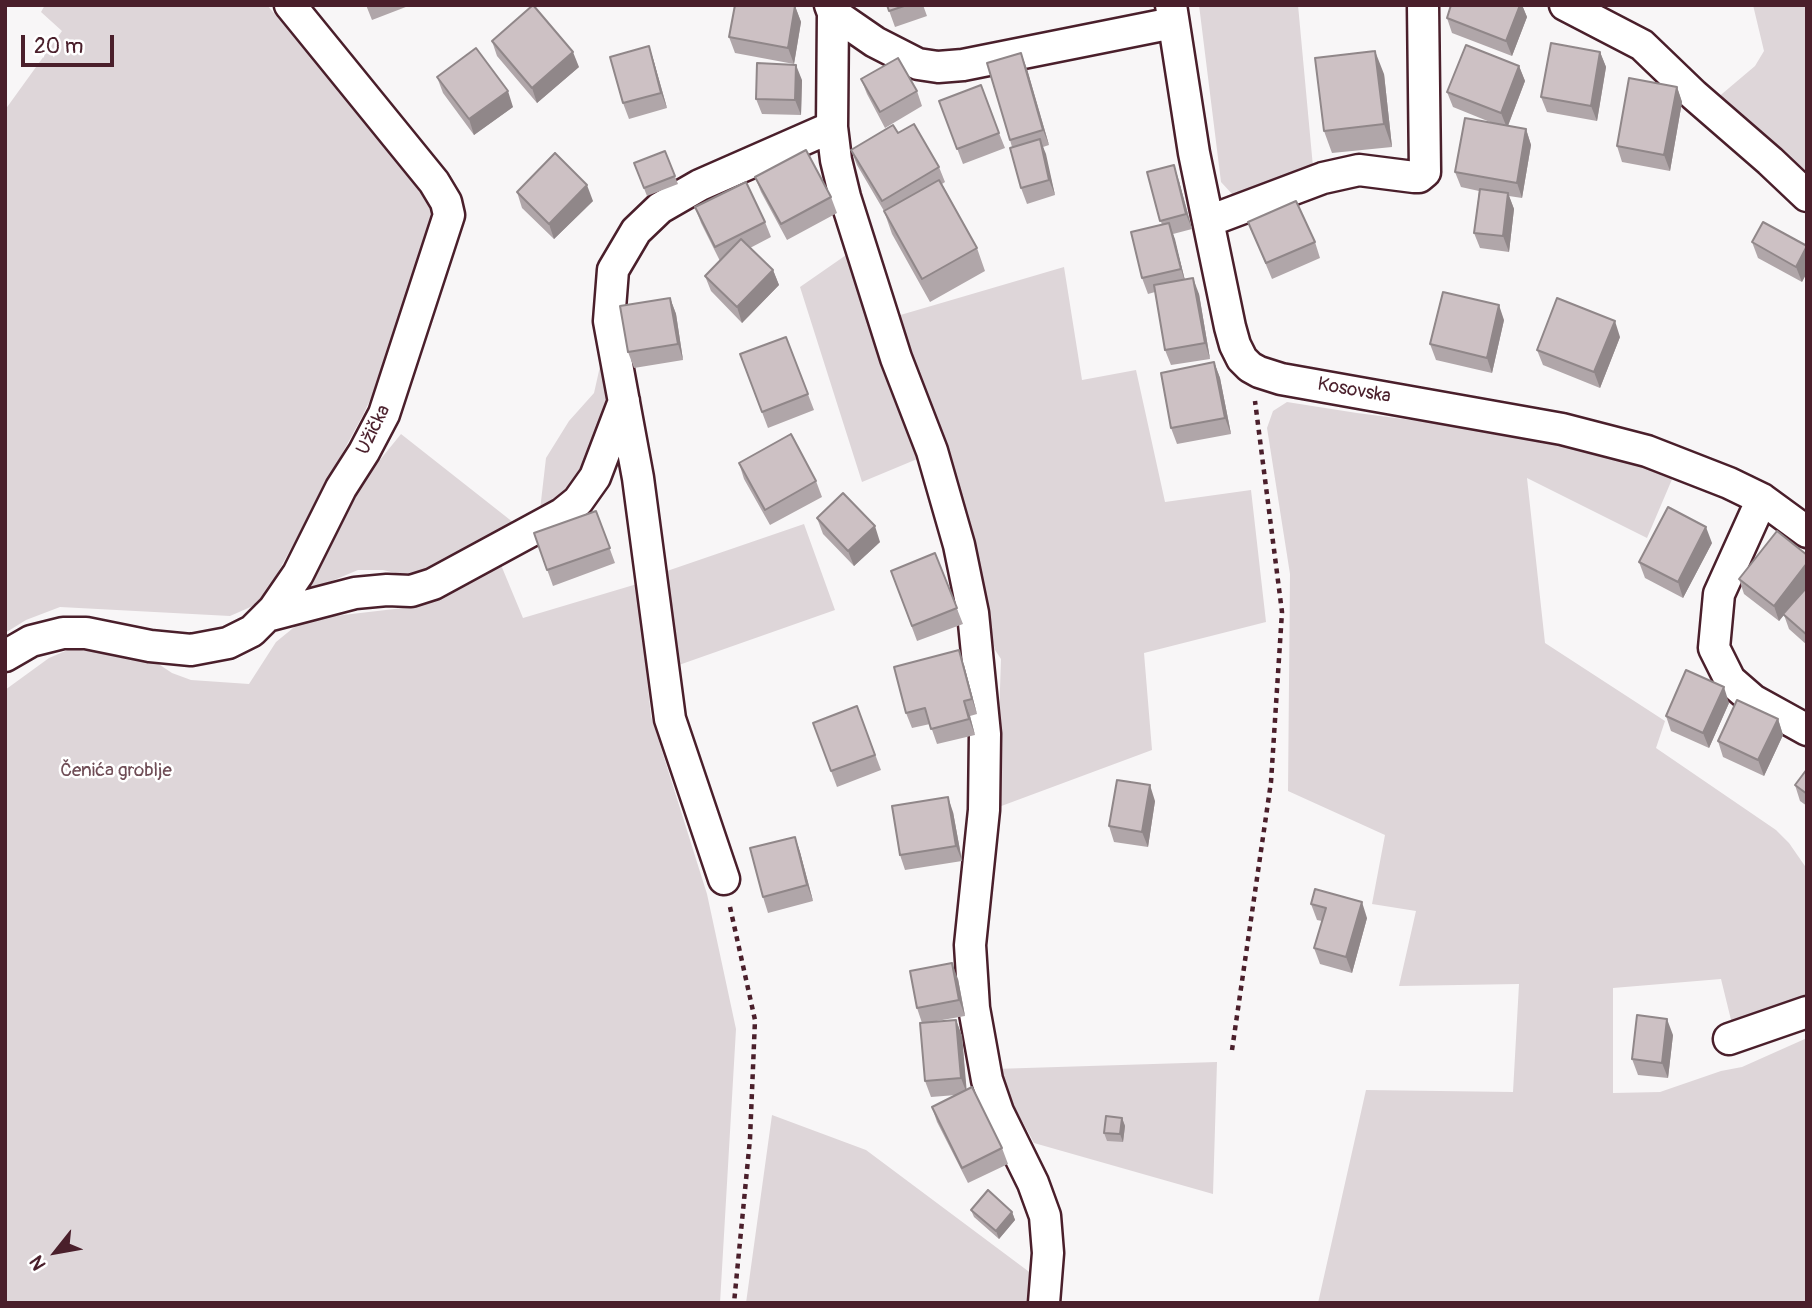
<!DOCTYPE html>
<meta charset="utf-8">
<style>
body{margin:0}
#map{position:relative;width:1812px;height:1308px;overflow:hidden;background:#f8f6f7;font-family:Pangolin,sans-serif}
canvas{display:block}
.frame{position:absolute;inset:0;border:7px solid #4a1f2b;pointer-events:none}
.north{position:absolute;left:21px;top:1217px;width:70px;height:70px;-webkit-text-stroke:5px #fff;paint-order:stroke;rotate:239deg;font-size:19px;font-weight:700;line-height:28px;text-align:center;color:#4a1f2b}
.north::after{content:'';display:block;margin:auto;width:24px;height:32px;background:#4a1f2b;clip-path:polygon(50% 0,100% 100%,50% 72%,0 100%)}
.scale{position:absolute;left:21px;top:35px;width:93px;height:32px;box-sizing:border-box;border:4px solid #4a1f2b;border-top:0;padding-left:9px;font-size:21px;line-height:24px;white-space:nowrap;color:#4a1f2b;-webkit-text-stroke:5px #fff;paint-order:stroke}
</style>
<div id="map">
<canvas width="1812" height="1308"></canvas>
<div class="frame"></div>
<div class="north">N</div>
<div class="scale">20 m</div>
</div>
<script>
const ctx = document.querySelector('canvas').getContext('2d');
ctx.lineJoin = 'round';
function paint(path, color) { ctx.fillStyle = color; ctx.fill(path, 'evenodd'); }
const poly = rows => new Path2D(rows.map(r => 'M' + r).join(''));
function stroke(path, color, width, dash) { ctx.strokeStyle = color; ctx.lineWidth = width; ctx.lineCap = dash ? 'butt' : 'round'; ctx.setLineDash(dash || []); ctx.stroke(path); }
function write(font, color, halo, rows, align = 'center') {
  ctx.font = font + ' Pangolin,sans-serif'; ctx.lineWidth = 5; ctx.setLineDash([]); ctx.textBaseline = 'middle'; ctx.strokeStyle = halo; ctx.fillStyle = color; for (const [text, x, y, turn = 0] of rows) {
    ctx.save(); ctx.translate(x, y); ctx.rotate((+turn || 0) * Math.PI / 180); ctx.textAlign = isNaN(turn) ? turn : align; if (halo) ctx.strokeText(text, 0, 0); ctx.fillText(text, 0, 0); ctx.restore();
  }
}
paint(poly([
 [45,5,267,5,325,73,424,197,434,214,395,347,363,415,262,602,230,616,60,607,26,620,5,633,5,110,62,31,41,12],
 [1199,5,1298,5,1313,167,1233,195,1221,182],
 [1753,5,1807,5,1807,178,1716,99,1755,66,1764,51],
 [849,253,922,457,862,482,800,287],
 [1064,267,1082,380,1136,370,1165,502,1251,490,1266,622,1144,653,1152,750,996,808,1001,659,995,650,963,513,897,316],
 [601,362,610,401,591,467,563,498,540,510,546,458,569,421,594,393],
 [1287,402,1357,413,1520,434,1585,448,1673,477,1647,538,1527,478,1545,643,1665,721,1656,748,1776,830,1789,843,1807,869,1807,1002,1733,1028,1721,979,1613,988,1613,1093,1660,1092,1721,1071,1742,1067,1807,1038,1807,1303,1318,1303,1366,1090,1513,1092,1519,984,1399,986,1416,911,1372,904,1385,835,1288,791,1290,574,1267,428,1273,411],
 [401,434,514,523,432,574,408,576,383,570,358,570,308,591,342,517,362,482],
 [804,524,835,610,676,666,667,571],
 [501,565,523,618,637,584,651,716,707,894,736,1029,720,1303,5,1303,5,690,49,658,70,649,148,657,172,673,191,680,249,684,276,642,298,624,326,617,420,606],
 [1217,1062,1213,1194,1034,1143,994,1069],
 [772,1115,866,1150,1032,1274,1029,1303,746,1303]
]), '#ded6d9');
const minor = poly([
 [830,5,833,13,832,127,836,160,845,197,896,358,932,451,959,545,973,613,985,734,984,810,970,945,974,1008,987,1080,998,1112,1033,1183,1045,1216,1048,1253,1044,1303],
 [1171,5,1194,153,1230,327,1235,345,1242,359,1250,367,1259,372,1281,379,1562,429,1647,451,1729,483,1762,499,1807,532],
 [1565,5,1642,45,1694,95,1770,161,1807,196],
 [833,13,875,42,918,64,938,67,963,65,1173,23],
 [1209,221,1323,178,1359,170,1414,177,1419,177,1425,172,1423,5],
 [1762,499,1719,594,1714,648,1730,680,1753,700,1807,730],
 [267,616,355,593,387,590,411,591,433,584,562,514,578,501,595,477,624,401],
 [5,656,31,641,63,633,86,633,150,646,191,650,228,643,252,631,274,609,298,574,341,488,364,452,384,414,449,215,446,202,434,182,290,5],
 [724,879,670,719,638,478,609,321,613,270,636,231,660,208,700,185,832,127],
 [1729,1039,1807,1012]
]);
stroke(minor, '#4a1f2b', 35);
stroke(poly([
 [730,907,755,1020,750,1139,734,1303],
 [1232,1050,1271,782,1282,612,1255,401]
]), '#4a1f2b', 4.5, [5, 5]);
stroke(minor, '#fff', 30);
paint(poly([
 [366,5,411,5,372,20],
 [887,5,923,5,927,16,895,27],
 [1451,5,1522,5,1527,17,1512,56,1452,33,1447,18],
 [795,6,801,22,794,64,735,53,729,37],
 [492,41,579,67,537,103,497,56],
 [649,46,654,62,667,108,629,119,623,103],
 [1600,52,1606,67,1597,121,1547,112,1541,97],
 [1519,66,1525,81,1508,126,1526,129,1531,145,1522,198,1509,196,1514,209,1509,252,1480,248,1474,233,1479,191,1461,187,1455,172,1495,124,1453,107,1447,92],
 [1027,69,1049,145,1043,147,1055,195,1027,204,1021,188,1012,147,1010,140],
 [1384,74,1392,147,1332,153,1324,131],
 [437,77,513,107,474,135,443,93],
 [861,79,917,91,922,106,885,128,867,94],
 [802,80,801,115,762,114,756,99],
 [1677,87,1682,102,1670,171,1622,162,1617,146],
 [939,101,999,133,1005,148,963,164],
 [898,133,939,167,945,182,942,184,977,248,985,271,930,302,892,234,884,211,857,165,851,150],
 [665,151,678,184,647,196,634,163],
 [1147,172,1179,181,1192,229,1173,234,1185,280,1199,294,1210,359,1171,365,1165,350,1155,292,1148,294,1142,278,1162,225],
 [755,177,831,197,837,213,787,240,761,192],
 [517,192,593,201,554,239,522,208],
 [695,207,765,222,771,237,750,248,773,270,779,285,742,323,711,291,705,276,720,261,701,223],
 [1248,222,1315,242,1320,258,1272,279],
 [1752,242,1807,246,1802,282,1758,258],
 [670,298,676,314,683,360,634,368,628,352],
 [1504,320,1492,373,1436,360,1430,344],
 [786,337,814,410,768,428,740,354],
 [1620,337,1600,388,1543,365,1537,350],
 [1214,362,1220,378,1231,434,1177,444,1171,428],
 [739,463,816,481,822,497,770,525,744,479],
 [596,511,615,563,553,586,534,533],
 [817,518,880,542,854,566,823,534],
 [1712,543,1683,598,1645,578,1639,562],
 [935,553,963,624,917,641,891,571],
 [1739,579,1807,587,1807,645,1789,629,1784,615,1779,621,1744,594],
 [964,665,977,714,970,716,975,735,937,744,930,724,912,728,906,713],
 [1729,703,1709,748,1671,731,1666,716],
 [857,706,881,770,837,787,813,723],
 [1778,719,1783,735,1764,776,1723,757,1718,741],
 [1807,769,1807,806,1800,801,1795,785],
 [1155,801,1148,847,1114,842,1109,826],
 [953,812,962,861,905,870,900,855],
 [795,837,800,852,813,901,768,913,763,897],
 [1311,904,1367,918,1352,973,1320,964,1314,948,1322,921,1317,920],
 [958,979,965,1016,925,1023,956,1020,962,1036,966,1090,1002,1148,1008,1164,968,1183,937,1122,932,1107,956,1095,931,1097,925,1081,922,1023,917,1008],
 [1673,1035,1668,1078,1638,1075,1632,1059],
 [1122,1118,1125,1126,1123,1142,1107,1141,1104,1133],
 [971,1210,1012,1212,1015,1220,999,1239,974,1217]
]), '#b0a6a9');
paint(poly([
 [1520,5,1522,5,1527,17,1512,56,1506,41],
 [795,6,801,22,794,64,788,48],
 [649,46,654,62,667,108,661,93],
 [1375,51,1384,74,1392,147,1384,124],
 [573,52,579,67,537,103,532,88],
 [1600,52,1606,67,1597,121,1591,106],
 [1021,53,1027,69,1049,145,1043,130],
 [796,65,802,80,801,115,795,100],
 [1519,66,1525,81,1507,128,1501,113],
 [1677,87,1682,102,1670,171,1664,155],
 [508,91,513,107,474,135,469,119],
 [1526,129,1531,145,1522,198,1517,183],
 [1040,139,1046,154,1055,195,1049,180],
 [1174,165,1179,181,1192,229,1186,214],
 [587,185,593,201,554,239,549,224],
 [1508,193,1514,209,1509,252,1503,236],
 [1169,223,1175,239,1186,285,1181,269],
 [1807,247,1807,273,1802,282,1796,267],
 [773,270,779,285,742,323,737,307],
 [1193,278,1199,294,1210,359,1205,343],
 [670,298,676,314,683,360,678,344],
 [1499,305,1504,320,1492,373,1487,358],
 [1615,321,1620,337,1600,388,1594,372],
 [1214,362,1220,378,1231,434,1225,418],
 [875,526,880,542,854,566,848,551],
 [1706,527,1712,543,1683,598,1678,582],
 [1807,563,1807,586,1779,621,1774,606],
 [959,650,964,665,977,714,972,699],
 [1724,687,1729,703,1709,748,1703,733],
 [964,701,970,716,975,735,969,719],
 [1778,719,1783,735,1764,776,1758,760],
 [1150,785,1155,801,1148,847,1142,832],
 [948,797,953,812,962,861,956,846],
 [795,837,800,852,813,901,807,885],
 [1362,902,1367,918,1352,973,1346,957],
 [952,963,958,979,965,1016,959,1000],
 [1667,1019,1673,1035,1668,1078,1662,1063],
 [956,1020,962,1036,967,1094,961,1078],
 [1122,1118,1125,1126,1123,1142,1120,1134],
 [1012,1212,1015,1220,999,1239,996,1231]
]), '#908789');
const building = poly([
 [533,5,573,52,532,88,492,41,533,5],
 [735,5,790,5,795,6,788,48,729,37,735,5],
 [887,5,907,5,889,11,887,5],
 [1451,5,1520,5,1506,41,1447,18,1451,5],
 [1551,43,1600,52,1591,106,1541,97,1551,43],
 [1466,45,1519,66,1501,113,1447,92,1466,45],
 [649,46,661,93,623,103,610,57,649,46],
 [476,48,508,91,469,119,437,77,476,48],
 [1375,51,1384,124,1324,131,1315,58,1375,51],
 [1021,53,1043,130,1010,140,987,63,1021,53],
 [898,58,917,91,880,112,861,79,898,58],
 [757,63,796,65,795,100,756,99,757,63],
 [1629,78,1677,87,1664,155,1617,146,1629,78],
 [981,85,999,133,957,149,939,101,981,85],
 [1465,118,1526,129,1517,183,1455,172,1465,118],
 [914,124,939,167,882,201,851,150,893,125,898,133,914,124],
 [1040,139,1049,180,1021,188,1010,148,1040,139],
 [806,150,831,197,781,224,755,177,806,150],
 [665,151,675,176,644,188,634,163,665,151],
 [555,153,587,185,549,224,517,192,555,153],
 [1174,165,1186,214,1160,221,1147,172,1174,165],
 [939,180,977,248,922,279,884,211,939,180],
 [746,182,765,222,715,247,695,207,746,182],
 [1480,189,1508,193,1503,236,1474,233,1480,189],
 [1296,201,1315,242,1266,263,1248,222,1296,201],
 [1763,222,1807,246,1796,267,1752,242,1763,222],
 [1169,223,1181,269,1142,278,1131,232,1169,223],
 [741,239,773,270,737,307,705,276,741,239],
 [1193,278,1205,343,1165,350,1154,285,1193,278],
 [1443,292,1499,305,1487,358,1430,344,1443,292],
 [670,298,678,344,628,352,620,306,670,298],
 [1557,298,1615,321,1594,372,1537,350,1557,298],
 [786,337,808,394,762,412,740,354,786,337],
 [1214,362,1225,418,1171,428,1161,373,1214,362],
 [791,434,816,481,765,510,739,463,791,434],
 [843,493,875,526,848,551,817,518,843,493],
 [1668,507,1706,527,1678,582,1639,562,1668,507],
 [596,511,610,548,547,570,534,533,596,511],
 [1777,531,1807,555,1807,563,1774,606,1739,579,1777,531],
 [935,553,957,608,912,626,891,571,935,553],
 [1807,587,1807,635,1783,614,1807,587],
 [959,650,972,699,964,701,969,719,931,729,925,708,906,713,894,667,959,650],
 [1686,670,1724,687,1703,733,1666,716,1686,670],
 [1737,700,1778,719,1758,760,1718,741,1737,700],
 [857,706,875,755,831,771,813,723,857,706],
 [1807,769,1807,794,1795,785,1807,769],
 [1117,780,1150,785,1142,832,1109,826,1117,780],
 [948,797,956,846,900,855,892,806,948,797],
 [795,837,807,885,763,897,750,848,795,837],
 [1315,889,1362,902,1346,957,1314,948,1326,908,1311,904,1315,889],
 [952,963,959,1000,917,1008,910,971,952,963],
 [1637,1015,1667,1019,1662,1063,1632,1059,1637,1015],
 [956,1020,961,1078,925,1081,920,1023,956,1020],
 [972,1087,1002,1148,962,1168,932,1107,972,1087],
 [1106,1116,1122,1118,1120,1134,1104,1133,1106,1116],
 [988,1190,1012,1212,996,1231,971,1210,988,1190]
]);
paint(building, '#cdc1c4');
stroke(building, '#908789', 2);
write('19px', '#4a1f2b', '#fff', [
 ["Kosovska",1354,391,10],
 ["Užička",374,430,-64]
]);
write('19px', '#6f4d56', '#fff', [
 ["Čenića groblje",116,771]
]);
</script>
